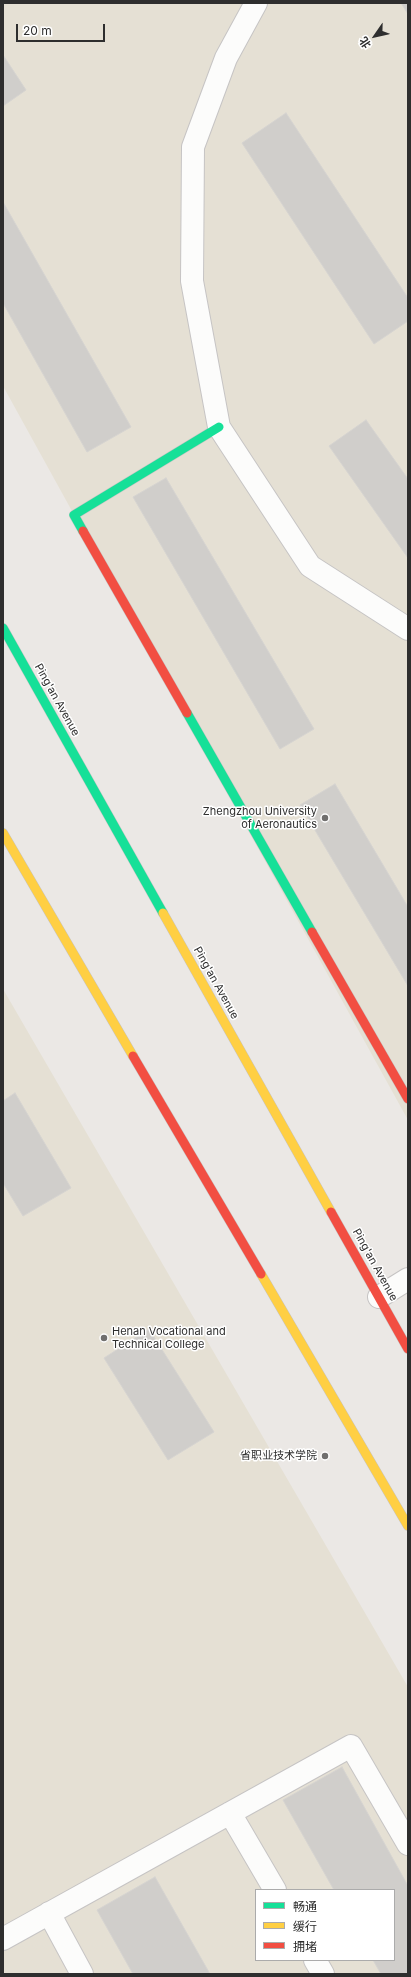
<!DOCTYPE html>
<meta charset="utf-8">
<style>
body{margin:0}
#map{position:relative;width:411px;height:1977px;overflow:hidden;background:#ebe8e5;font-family:Inter,"Noto Sans SC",sans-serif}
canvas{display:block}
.frame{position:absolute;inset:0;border:4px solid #2e2e2e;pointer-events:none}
.legend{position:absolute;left:255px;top:1889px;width:140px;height:72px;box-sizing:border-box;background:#fff;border:1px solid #ababab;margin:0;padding:5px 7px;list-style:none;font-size:12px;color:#2e2e2e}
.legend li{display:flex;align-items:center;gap:8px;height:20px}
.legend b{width:20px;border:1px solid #ababab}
.north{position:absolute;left:355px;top:16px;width:40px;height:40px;-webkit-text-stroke:3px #fff;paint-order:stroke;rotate:236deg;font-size:11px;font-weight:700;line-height:16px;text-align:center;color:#2e2e2e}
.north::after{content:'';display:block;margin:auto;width:14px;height:18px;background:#2e2e2e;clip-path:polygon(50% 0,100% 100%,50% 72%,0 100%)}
.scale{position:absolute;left:16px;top:24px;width:89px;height:18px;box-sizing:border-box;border:2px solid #2e2e2e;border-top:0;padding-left:5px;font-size:12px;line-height:14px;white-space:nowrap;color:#2e2e2e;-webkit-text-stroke:3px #fff;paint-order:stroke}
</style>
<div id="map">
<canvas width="411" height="1977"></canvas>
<div class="frame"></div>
<ul class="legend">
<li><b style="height:5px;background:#16e098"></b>畅通</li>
<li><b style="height:5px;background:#ffcf43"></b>缓行</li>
<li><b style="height:5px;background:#f24e42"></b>拥堵</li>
</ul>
<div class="north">北</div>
<div class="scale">20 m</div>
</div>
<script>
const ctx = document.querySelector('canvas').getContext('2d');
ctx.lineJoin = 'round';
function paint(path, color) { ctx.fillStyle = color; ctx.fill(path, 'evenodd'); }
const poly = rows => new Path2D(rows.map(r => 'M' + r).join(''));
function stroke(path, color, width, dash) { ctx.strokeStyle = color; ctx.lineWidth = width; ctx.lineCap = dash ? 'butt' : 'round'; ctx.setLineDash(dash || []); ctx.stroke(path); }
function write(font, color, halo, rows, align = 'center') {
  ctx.font = font + ' Inter,"Noto Sans SC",sans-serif'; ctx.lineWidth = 3; ctx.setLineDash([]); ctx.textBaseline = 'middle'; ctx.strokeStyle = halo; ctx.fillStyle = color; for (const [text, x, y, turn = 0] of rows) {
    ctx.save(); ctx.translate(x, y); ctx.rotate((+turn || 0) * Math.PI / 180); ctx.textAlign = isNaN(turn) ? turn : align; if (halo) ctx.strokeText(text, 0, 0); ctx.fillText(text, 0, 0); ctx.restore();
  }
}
paint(poly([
 [3,3,408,3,408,1120,3,386],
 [3,989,408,1687,408,1974,3,1974],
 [256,1890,394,1890,394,1960,256,1960]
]), '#e5e0d4');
const building = poly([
 [401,3,408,3,408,14,401,3],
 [3,55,26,90,3,106,3,55],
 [286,113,408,298,408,321,374,344,242,143,286,113],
 [3,202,131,427,87,452,3,303,3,202],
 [366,420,408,479,408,558,329,446,366,420],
 [166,478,314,729,280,749,133,497,166,478],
 [335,784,408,907,408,986,300,805,335,784],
 [15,1093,71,1188,23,1216,3,1183,3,1101,15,1093],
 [149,1329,214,1432,168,1460,104,1358,149,1329],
 [342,1767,408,1886,408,1974,381,1974,373,1960,394,1960,394,1890,334,1890,283,1800,342,1767],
 [155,1877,210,1974,133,1974,97,1910,155,1877]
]);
paint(building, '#d0cecb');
stroke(building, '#d6d4d1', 1);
const street = poly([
 [256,3,226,58,193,147,192,281,219,427,310,566,408,629],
 [379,1297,408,1279],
 [230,1813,275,1890],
 [49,1913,82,1974],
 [3,1939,351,1746,408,1844],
 [315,1960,323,1974]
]);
const fast = poly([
 [83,531,74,515,219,427],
 [3,628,163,913],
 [187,713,312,932]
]);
const slow = poly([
 [3,833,133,1056],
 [163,913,331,1212],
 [261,1274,408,1526]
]);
const jam = poly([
 [83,531,187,713],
 [312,932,408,1099],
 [133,1056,261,1274],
 [331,1212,408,1349]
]);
stroke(street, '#c6c4c4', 24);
stroke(fast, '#c6c4c4', 10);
stroke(slow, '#c6c4c4', 10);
stroke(jam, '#c6c4c4', 10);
stroke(street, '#fcfcfb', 22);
stroke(fast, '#16e098', 9);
stroke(slow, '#ffcf43', 9);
stroke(jam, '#f24e42', 9);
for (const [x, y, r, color] of [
 [325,818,4,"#706f6e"],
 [104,1338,4,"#706f6e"],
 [325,1456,4,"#706f6e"]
]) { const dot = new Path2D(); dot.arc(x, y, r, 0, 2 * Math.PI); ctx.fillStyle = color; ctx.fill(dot); stroke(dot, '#fff', 1.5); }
write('11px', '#2e2e2e', '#fff', [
 ["Ping'an Avenue",57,700,61],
 ["Ping'an Avenue",216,983,61],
 ["Ping'an Avenue",375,1265,61]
]);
write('11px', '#2e2e2e', '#fff', [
 ["Zhengzhou University",317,812],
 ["of Aeronautics",317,825],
 ["Henan Vocational and",112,1332,"left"],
 ["Technical College",112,1345,"left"],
 ["省职业技术学院",317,1456]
], 'right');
</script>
